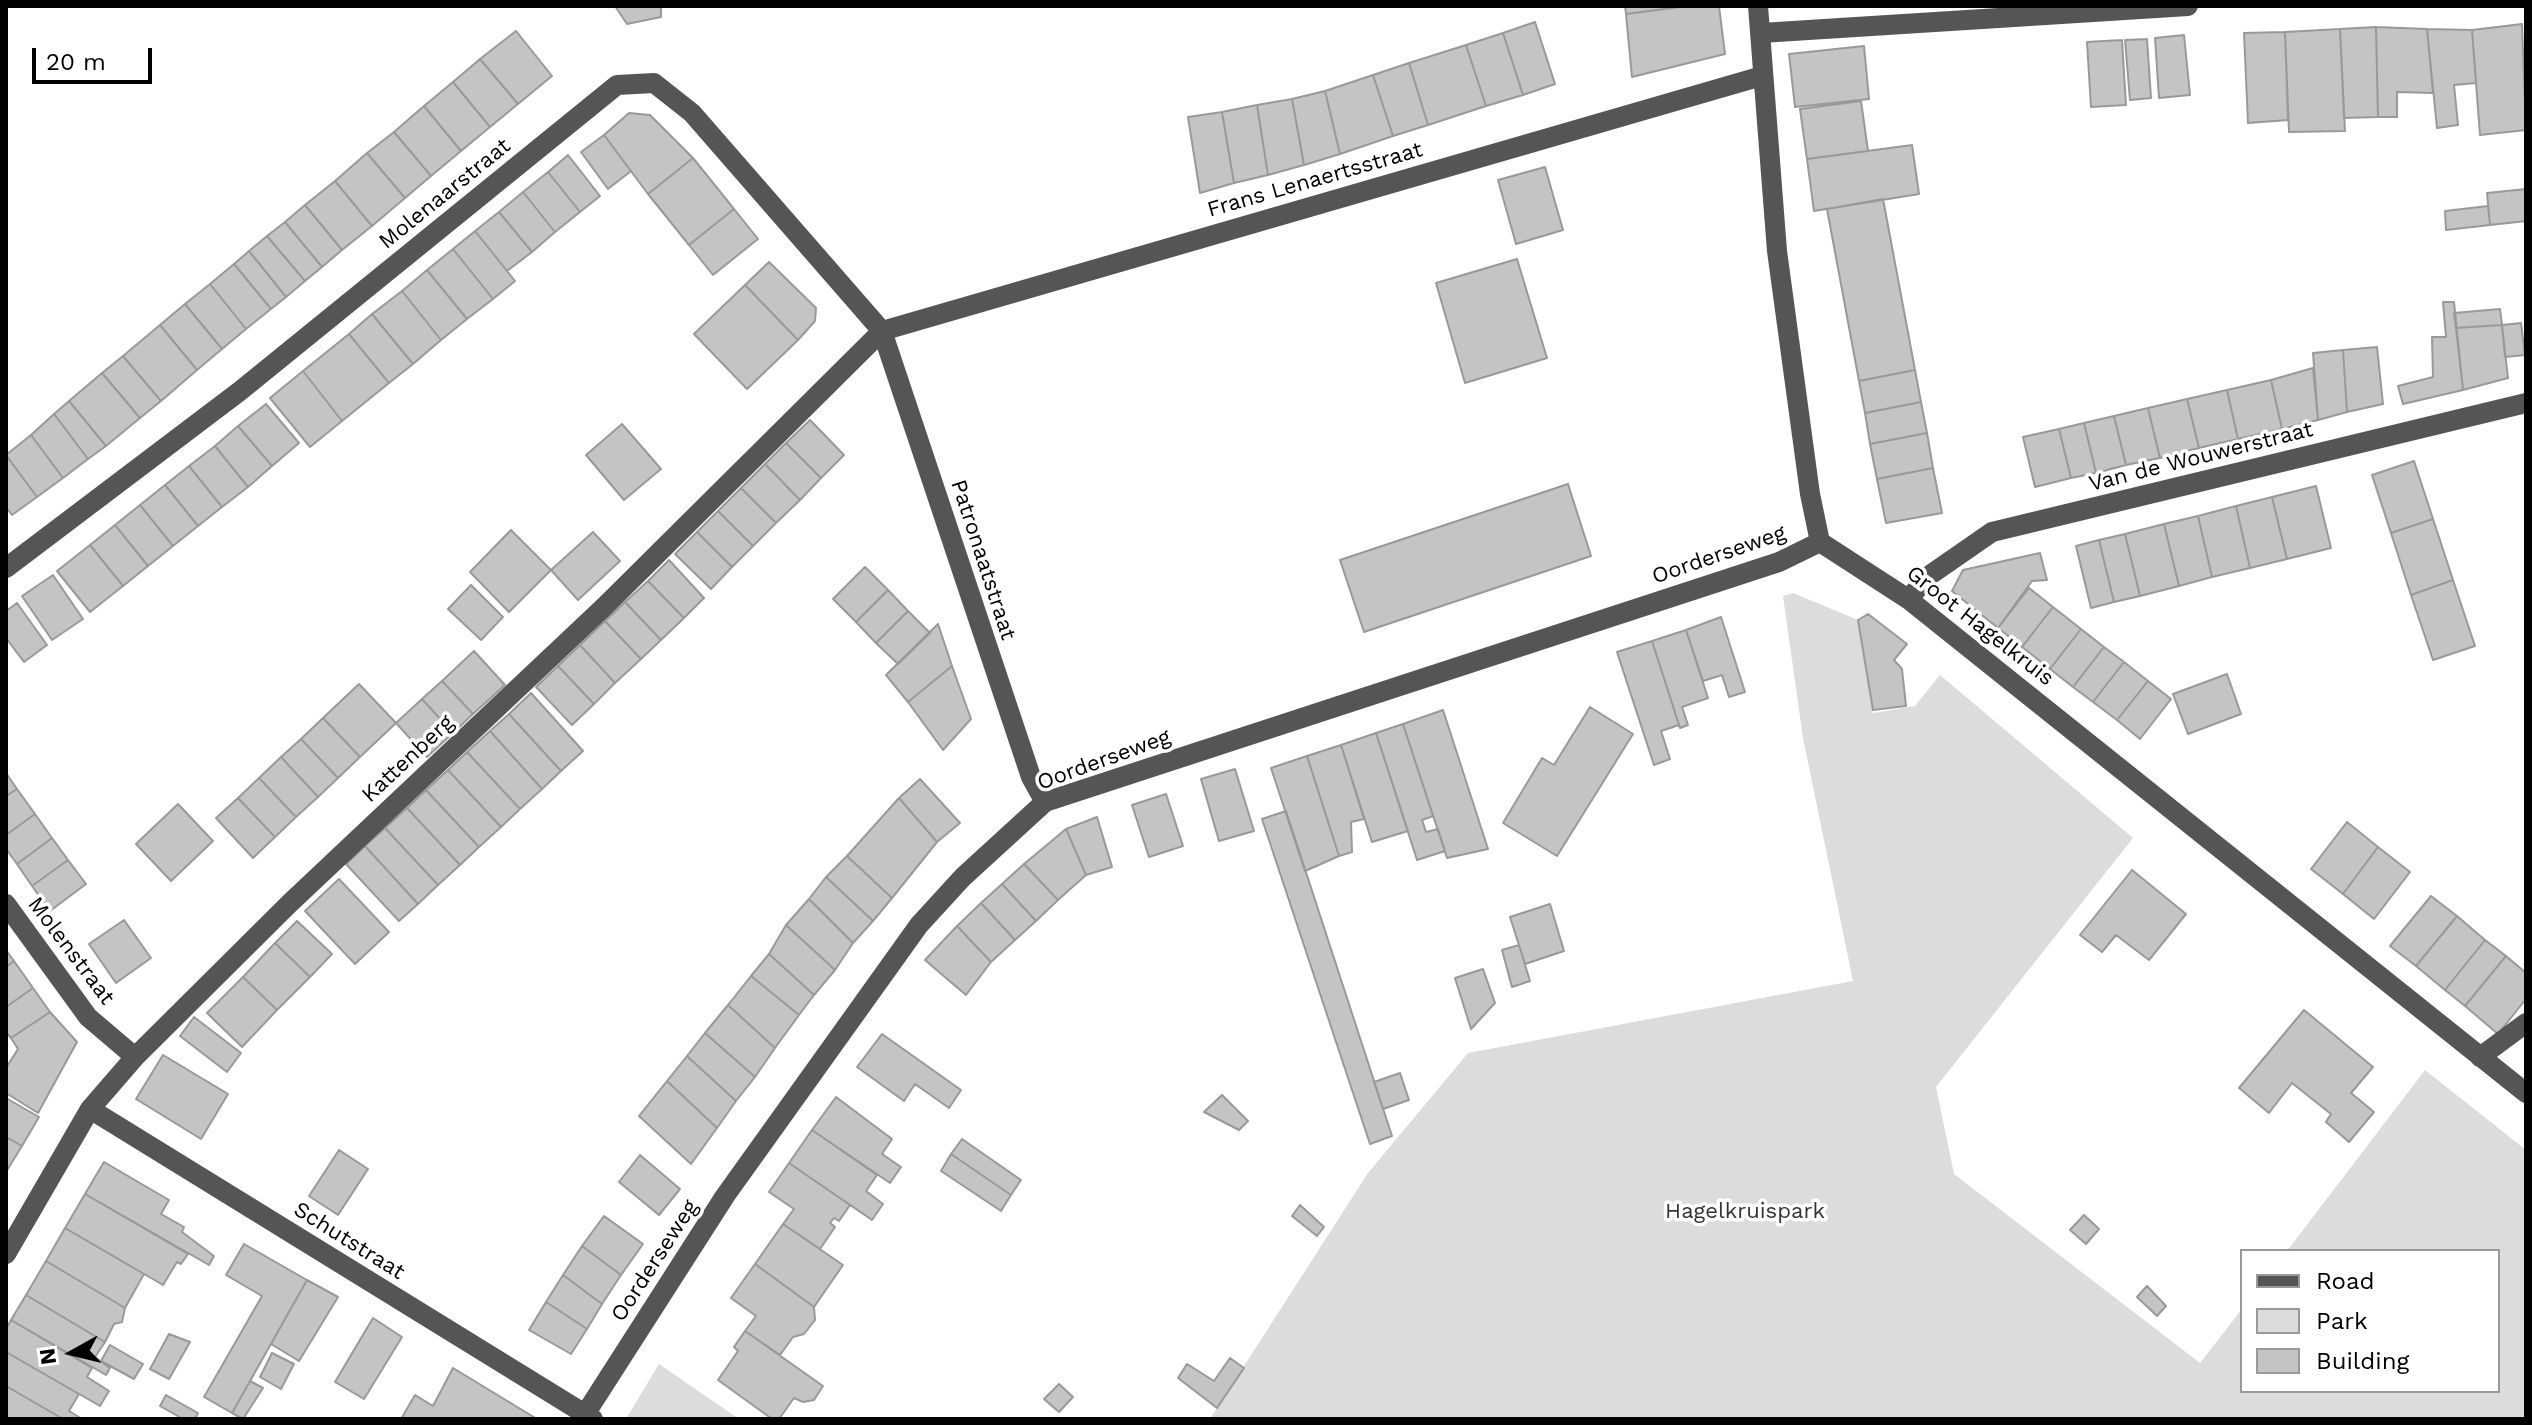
<!DOCTYPE html>
<style>
body{margin:0}
#map{position:relative;width:2532px;height:1425px;overflow:hidden;background:#fff;font-family:"Work Sans",sans-serif}
canvas{display:block}
.frame{position:absolute;inset:0;border:8px solid #000;pointer-events:none}
.legend{position:absolute;left:2240px;top:1249px;width:260px;height:144px;box-sizing:border-box;background:#fff;border:2px solid #999;margin:0;padding:10px 14px;list-style:none;font-size:24px;color:#000}
.legend li{display:flex;align-items:center;gap:16px;height:40px}
.legend b{width:40px;border:2px solid #999}
.north{position:absolute;left:32px;top:1313px;width:80px;height:80px;-webkit-text-stroke:6px #fff;paint-order:stroke;rotate:262deg;font-size:22px;font-weight:700;line-height:32px;text-align:center;color:#000}
.north::after{content:'';display:block;margin:auto;width:28px;height:36px;background:#000;clip-path:polygon(50% 0,100% 100%,50% 72%,0 100%)}
.scale{position:absolute;left:32px;top:48px;width:120px;height:36px;box-sizing:border-box;border:4px solid #000;border-top:0;padding-left:10px;font-size:24px;line-height:28px;white-space:nowrap;color:#000;-webkit-text-stroke:6px #fff;paint-order:stroke}
</style>
<div id="map">
<canvas width="2532" height="1425"></canvas>
<div class="frame"></div>
<ul class="legend">
<li><b style="height:10px;background:#555"></b>Road</li>
<li><b style="height:22px;background:#dcdcdc"></b>Park</li>
<li><b style="height:22px;background:#c4c4c4"></b>Building</li>
</ul>
<div class="north">N</div>
<div class="scale">20 m</div>
</div>
<script>
const ctx = document.querySelector('canvas').getContext('2d');
ctx.lineJoin = 'round';
function paint(path, color) { ctx.fillStyle = color; ctx.fill(path, 'evenodd'); }
const poly = rows => new Path2D(rows.map(r => 'M' + r).join(''));
function stroke(path, color, width, dash) { ctx.strokeStyle = color; ctx.lineWidth = width; ctx.lineCap = dash ? 'butt' : 'round'; ctx.setLineDash(dash || []); ctx.stroke(path); }
function write(font, color, halo, rows, align = 'center') {
  ctx.font = font + ' "Work Sans",sans-serif'; ctx.lineWidth = 7; ctx.setLineDash([]); ctx.textBaseline = 'middle'; ctx.strokeStyle = halo; ctx.fillStyle = color; for (const [text, x, y, turn = 0] of rows) {
    ctx.save(); ctx.translate(x, y); ctx.rotate((+turn || 0) * Math.PI / 180); ctx.textAlign = isNaN(turn) ? turn : align; if (halo) ctx.strokeText(text, 0, 0); ctx.fillText(text, 0, 0); ctx.restore();
  }
}
paint(poly([
 [1793,593,1858,620,1873,713,1915,706,1940,675,2133,838,1936,1087,1954,1174,2200,1363,2242,1309,2242,1391,2498,1391,2498,1251,2287,1251,2425,1070,2526,1150,2526,1419,1210,1419,1368,1173,1468,1053,1853,981,1803,738,1783,596],
 [659,1364,739,1419,626,1419]
]), '#dcdcdc');
const building = poly([
 [615,6,661,6,661,17,627,24,615,6],
 [1625,6,1688,6,1626,14,1625,6],
 [1688,6,1719,6,1725,54,1632,77,1626,14,1688,6],
 [1535,22,1555,84,1523,95,1503,33,1535,22],
 [2522,24,2526,130,2480,135,2472,30,2522,24],
 [2376,27,2378,117,2344,118,2340,29,2376,27],
 [2376,27,2427,29,2433,93,2397,92,2397,117,2378,117,2376,27],
 [2340,29,2345,131,2289,132,2285,32,2340,29],
 [2427,29,2472,30,2476,83,2454,85,2458,125,2437,128,2427,29],
 [516,31,552,76,518,104,480,59,516,31],
 [2285,32,2288,120,2248,123,2244,33,2285,32],
 [1503,33,1523,95,1486,106,1466,45,1503,33],
 [2184,35,2190,95,2159,98,2155,38,2184,35],
 [2147,39,2151,98,2130,100,2125,40,2147,39],
 [2122,40,2126,105,2091,107,2087,42,2122,40],
 [1466,45,1486,106,1428,125,1409,63,1466,45],
 [1864,46,1869,99,1795,107,1789,54,1864,46],
 [480,59,518,104,490,127,453,82,480,59],
 [1409,63,1428,125,1393,136,1373,75,1409,63],
 [1373,75,1393,136,1340,154,1325,91,1373,75],
 [453,82,490,127,461,151,424,106,453,82],
 [1325,91,1340,154,1304,165,1292,99,1325,91],
 [1292,99,1304,165,1268,175,1257,105,1292,99],
 [1861,101,1868,151,1807,159,1800,109,1861,101],
 [1257,105,1268,175,1234,183,1222,112,1257,105],
 [424,106,461,151,431,176,394,132,424,106],
 [1222,112,1234,183,1200,193,1188,117,1222,112],
 [629,113,650,115,693,158,648,194,604,135,629,113],
 [394,132,431,176,405,198,367,153,394,132],
 [604,135,631,171,608,189,581,152,604,135],
 [1912,145,1919,194,1814,211,1807,159,1912,145],
 [367,153,405,198,372,226,335,181,367,153],
 [568,155,600,196,580,212,548,172,568,155],
 [693,158,734,209,689,245,648,194,693,158],
 [1545,167,1563,230,1516,244,1498,180,1545,167],
 [548,172,580,212,555,232,523,192,548,172],
 [335,181,372,226,342,250,305,205,335,181],
 [2526,189,2526,221,2490,225,2487,193,2526,189],
 [523,192,555,232,532,252,499,212,523,192],
 [1883,199,1915,370,1859,381,1827,209,1883,199],
 [305,205,342,250,322,267,285,222,305,205],
 [2488,206,2490,225,2446,230,2445,211,2488,206],
 [734,209,758,239,713,275,689,245,734,209],
 [499,212,532,252,507,271,475,231,499,212],
 [285,222,322,267,305,281,267,236,285,222],
 [475,231,515,281,493,299,453,249,475,231],
 [267,236,305,281,286,297,249,251,267,236],
 [453,249,493,299,467,319,427,270,453,249],
 [249,251,286,297,271,309,234,264,249,251],
 [1517,259,1547,358,1465,383,1436,283,1517,259],
 [769,262,816,308,815,321,798,340,745,285,769,262],
 [234,264,271,309,246,329,210,284,234,264],
 [427,270,467,319,441,340,402,291,427,270],
 [210,284,246,329,222,349,185,304,210,284],
 [745,285,798,340,747,389,694,334,745,285],
 [402,291,441,340,413,364,372,314,402,291],
 [2443,302,2454,302,2463,390,2403,404,2398,386,2433,377,2432,337,2446,337,2443,302],
 [185,304,222,349,197,370,160,325,185,304],
 [2500,309,2502,325,2456,328,2454,313,2500,309],
 [372,314,413,364,389,383,349,334,372,314],
 [2521,323,2525,355,2505,357,2502,325,2521,323],
 [160,325,197,370,161,401,123,356,160,325],
 [2502,325,2508,378,2463,390,2456,328,2502,325],
 [349,334,389,383,342,421,303,371,349,334],
 [2377,347,2383,404,2347,412,2343,350,2377,347],
 [2343,350,2347,412,2318,420,2313,353,2343,350],
 [123,356,161,401,140,418,102,373,123,356],
 [2313,368,2318,420,2282,429,2271,380,2313,368],
 [1915,370,1921,402,1865,413,1859,381,1915,370],
 [303,371,342,421,310,447,270,398,303,371],
 [102,373,140,418,106,446,69,401,102,373],
 [2271,380,2282,429,2238,439,2227,390,2271,380],
 [2227,390,2238,439,2199,448,2187,399,2227,390],
 [2187,399,2199,448,2160,458,2148,408,2187,399],
 [69,401,106,446,88,459,54,414,69,401],
 [1921,402,1927,433,1870,444,1865,413,1921,402],
 [266,404,299,443,272,466,238,426,266,404],
 [2148,408,2160,458,2126,465,2114,416,2148,408],
 [54,414,88,459,63,478,31,435,54,414],
 [2114,416,2126,465,2096,473,2084,423,2114,416],
 [810,420,844,455,821,478,786,443,810,420],
 [2084,423,2096,473,2071,478,2059,429,2084,423],
 [622,424,661,469,624,500,586,455,622,424],
 [238,426,272,466,248,487,215,446,238,426],
 [2059,429,2071,478,2035,487,2023,437,2059,429],
 [1927,433,1933,468,1877,479,1870,444,1927,433],
 [31,435,63,478,37,497,6,455,31,435],
 [786,443,821,478,800,500,765,464,786,443],
 [215,446,248,487,222,507,189,466,215,446],
 [6,455,37,497,12,515,6,507,6,455],
 [2414,461,2433,519,2391,533,2372,475,2414,461],
 [765,464,800,500,776,523,741,488,765,464],
 [189,466,222,507,198,526,165,485,189,466],
 [1933,468,1942,513,1886,523,1877,479,1933,468],
 [1568,484,1591,556,1364,632,1340,560,1568,484],
 [165,485,198,526,173,546,140,505,165,485],
 [2316,486,2331,548,2287,559,2272,497,2316,486],
 [741,488,776,523,753,546,718,511,741,488],
 [2272,497,2287,559,2250,568,2236,506,2272,497],
 [140,505,173,546,148,566,115,525,140,505],
 [2236,506,2250,568,2212,577,2198,516,2236,506],
 [718,511,753,546,732,567,697,532,718,511],
 [2198,516,2212,577,2179,586,2164,524,2198,516],
 [2433,519,2453,580,2411,595,2391,533,2433,519],
 [2164,524,2179,586,2140,596,2125,534,2164,524],
 [115,525,148,566,123,586,90,545,115,525],
 [511,530,551,570,509,612,470,572,511,530],
 [593,532,620,561,578,600,551,570,593,532],
 [697,532,732,567,711,589,675,554,697,532],
 [2125,534,2140,596,2114,602,2099,540,2125,534],
 [2099,540,2114,602,2091,608,2076,546,2099,540],
 [90,545,123,586,90,612,57,571,90,545],
 [2040,553,2047,580,2032,581,1998,628,1952,591,1963,570,2040,553],
 [669,560,704,598,684,618,648,581,669,560],
 [865,567,888,590,856,622,833,599,865,567],
 [53,575,83,619,52,640,22,596,53,575],
 [2453,580,2475,646,2433,660,2411,595,2453,580],
 [648,581,684,618,661,640,625,602,648,581],
 [471,585,503,617,481,640,448,609,471,585],
 [2029,588,2053,607,2022,647,1998,628,2029,588],
 [888,590,908,611,876,643,856,622,888,590],
 [625,602,661,640,641,659,605,621,625,602],
 [17,603,47,645,24,662,6,638,6,611,17,603],
 [2053,607,2081,629,2050,669,2022,647,2053,607],
 [908,611,930,633,898,664,876,643,908,611],
 [1868,614,1907,644,1894,660,1902,669,1906,706,1873,710,1858,620,1868,614],
 [1721,617,1745,692,1729,697,1722,675,1703,681,1686,630,1721,617],
 [605,621,641,659,615,683,580,645,605,621],
 [938,624,952,666,908,702,886,675,938,624],
 [2081,629,2104,647,2073,687,2050,669,2081,629],
 [1686,630,1708,698,1682,707,1688,725,1680,728,1652,641,1686,630],
 [1652,641,1679,725,1661,731,1670,759,1654,765,1617,652,1652,641],
 [580,645,615,683,594,704,558,666,580,645],
 [2104,647,2124,662,2093,702,2073,687,2104,647],
 [474,651,505,685,473,714,442,681,474,651],
 [2124,662,2148,681,2117,720,2093,702,2124,662],
 [558,666,594,704,572,725,536,687,558,666],
 [952,666,971,719,943,750,908,702,952,666],
 [2227,674,2241,714,2188,734,2173,694,2227,674],
 [442,681,473,714,453,733,422,699,442,681],
 [2148,681,2171,699,2140,739,2117,720,2148,681],
 [359,684,396,723,360,757,323,718,359,684],
 [531,693,583,751,561,771,509,714,531,693],
 [422,699,453,733,427,757,396,723,422,699],
 [1590,707,1633,734,1557,856,1503,823,1542,758,1554,765,1590,707],
 [1443,710,1488,849,1447,858,1403,724,1443,710],
 [509,714,561,771,542,789,490,731,509,714],
 [323,718,360,757,338,778,301,739,323,718],
 [1403,724,1433,816,1422,820,1426,832,1438,829,1445,851,1417,860,1376,733,1403,724],
 [490,731,542,789,520,809,467,752,490,731],
 [1376,733,1408,831,1372,842,1341,745,1376,733],
 [301,739,338,778,318,797,281,757,301,739],
 [1341,745,1364,819,1351,822,1352,852,1339,856,1307,756,1341,745],
 [467,752,520,809,501,827,448,770,467,752],
 [1307,756,1339,856,1305,871,1271,768,1307,756],
 [281,757,318,797,296,817,259,778,281,757],
 [1235,769,1254,831,1219,841,1201,779,1235,769],
 [448,770,501,827,479,847,426,790,448,770],
 [6,773,17,789,6,796,6,773],
 [259,778,296,817,275,837,238,798,259,778],
 [920,779,960,823,937,842,899,798,920,779],
 [17,789,35,814,6,835,6,796,17,789],
 [426,790,479,847,460,865,407,808,426,790],
 [1166,794,1183,846,1149,857,1132,805,1166,794],
 [238,798,275,837,253,858,216,818,238,798],
 [899,798,937,842,892,898,847,856,899,798],
 [178,804,213,841,171,881,136,844,178,804],
 [407,808,460,865,438,885,385,828,407,808],
 [1286,811,1392,1136,1370,1144,1262,819,1286,811],
 [35,814,52,838,17,864,6,849,6,835,35,814],
 [1097,817,1112,867,1086,875,1066,829,1097,817],
 [2347,822,2378,847,2343,894,2311,869,2347,822],
 [385,828,438,885,418,904,365,846,385,828],
 [1066,829,1086,875,1058,900,1024,864,1066,829],
 [52,838,68,860,32,886,17,864,52,838],
 [365,846,418,904,399,921,346,864,365,846],
 [2378,847,2410,872,2374,919,2343,894,2378,847],
 [847,856,892,898,873,921,826,877,847,856],
 [68,860,86,884,50,911,32,886,68,860],
 [1024,864,1058,900,1036,921,1002,884,1024,864],
 [2132,870,2186,914,2149,960,2116,935,2102,952,2080,935,2132,870],
 [826,877,873,921,853,943,809,899,826,877],
 [339,879,389,932,355,964,305,911,339,879],
 [1002,884,1036,921,1015,940,981,903,1002,884],
 [2431,896,2457,916,2416,966,2390,946,2431,896],
 [809,899,853,943,835,970,786,925,809,899],
 [981,903,1015,940,991,962,957,926,981,903],
 [1550,904,1564,951,1525,964,1510,917,1550,904],
 [2457,916,2485,940,2445,990,2416,966,2457,916],
 [124,920,151,958,116,983,89,944,124,920],
 [297,921,332,954,310,977,275,943,297,921],
 [786,925,835,970,814,995,769,954,786,925],
 [957,926,991,962,966,995,925,960,957,926],
 [2485,940,2506,956,2465,1006,2445,990,2485,940],
 [275,943,310,977,277,1010,243,977,275,943],
 [1519,945,1530,981,1512,987,1502,950,1519,945],
 [6,950,14,961,6,967,6,950],
 [769,954,814,995,799,1015,751,976,769,954],
 [2506,956,2526,973,2526,999,2498,1034,2465,1006,2506,956],
 [14,961,33,988,6,1007,6,967,14,961],
 [1483,969,1495,1003,1471,1029,1455,978,1483,969],
 [751,976,799,1015,775,1048,728,1005,751,976],
 [243,977,277,1010,242,1047,207,1013,243,977],
 [33,988,50,1012,11,1038,6,1032,6,1007,33,988],
 [728,1005,775,1048,755,1077,705,1033,728,1005],
 [2304,1010,2373,1067,2351,1093,2374,1112,2349,1142,2326,1122,2331,1114,2292,1083,2269,1113,2239,1088,2304,1010],
 [50,1012,77,1042,38,1113,6,1093,6,1068,18,1049,11,1038,50,1012],
 [194,1017,241,1053,227,1072,180,1036,194,1017],
 [705,1033,755,1077,736,1101,687,1056,705,1033],
 [882,1034,961,1090,949,1108,915,1084,904,1101,857,1067,882,1034],
 [163,1055,228,1094,201,1139,136,1099,163,1055],
 [687,1056,736,1101,717,1128,667,1081,687,1056],
 [1400,1073,1409,1100,1383,1109,1374,1082,1400,1073],
 [667,1081,717,1128,691,1164,639,1116,667,1081],
 [1222,1095,1248,1121,1239,1130,1204,1112,1222,1095],
 [836,1097,892,1139,882,1154,901,1167,890,1183,812,1130,836,1097],
 [6,1098,39,1117,22,1146,6,1137,6,1098],
 [812,1130,877,1175,866,1191,883,1204,872,1220,789,1163,812,1130],
 [6,1137,22,1146,6,1172,6,1137],
 [962,1139,1021,1180,1011,1195,951,1154,962,1139],
 [339,1150,368,1169,338,1215,309,1196,339,1150],
 [951,1154,1011,1195,1001,1211,941,1171,951,1154],
 [640,1155,680,1189,659,1215,619,1182,640,1155],
 [104,1162,169,1200,161,1214,184,1227,182,1232,214,1256,209,1265,85,1194,104,1162],
 [789,1163,850,1205,839,1221,834,1218,830,1223,835,1227,820,1249,783,1224,794,1209,769,1192,789,1163],
 [85,1194,188,1254,181,1264,177,1262,163,1285,65,1228,85,1194],
 [1300,1205,1324,1227,1317,1236,1292,1216,1300,1205],
 [2084,1215,2099,1229,2086,1244,2070,1230,2084,1215],
 [604,1216,643,1244,621,1275,582,1246,604,1216],
 [783,1224,843,1265,814,1307,755,1264,783,1224],
 [65,1228,144,1274,125,1308,46,1261,65,1228],
 [244,1244,307,1280,232,1413,204,1397,262,1296,226,1275,244,1244],
 [582,1246,621,1275,602,1304,563,1275,582,1246],
 [46,1261,125,1308,122,1322,114,1324,105,1342,26,1295,46,1261],
 [755,1264,814,1307,815,1320,804,1334,793,1337,780,1355,745,1331,756,1316,731,1298,755,1264],
 [563,1275,602,1304,587,1329,546,1302,563,1275],
 [307,1280,338,1297,299,1361,271,1344,307,1280],
 [2147,1286,2166,1306,2157,1316,2137,1297,2147,1286],
 [26,1295,105,1342,95,1357,110,1368,106,1375,11,1320,26,1295],
 [546,1302,587,1329,571,1354,529,1330,546,1302],
 [373,1318,402,1337,364,1399,335,1382,373,1318],
 [11,1320,92,1368,87,1377,109,1391,100,1406,6,1352,6,1329,11,1320],
 [745,1331,823,1386,814,1400,803,1402,794,1398,779,1419,772,1419,718,1380,738,1351,734,1347,745,1331],
 [169,1334,190,1342,169,1379,150,1369,169,1334],
 [110,1345,143,1364,134,1379,101,1361,110,1345],
 [6,1352,79,1394,69,1411,82,1419,63,1419,6,1386,6,1352],
 [272,1353,294,1364,281,1389,260,1377,272,1353],
 [1230,1358,1244,1368,1217,1408,1178,1378,1187,1364,1214,1381,1230,1358],
 [453,1368,537,1419,401,1419,415,1395,433,1406,453,1368],
 [250,1381,263,1388,243,1419,232,1413,250,1381],
 [1059,1384,1073,1397,1059,1412,1044,1399,1059,1384],
 [6,1386,63,1419,6,1419,6,1386],
 [166,1395,198,1413,195,1419,183,1419,160,1406,166,1395]
]);
paint(building, '#c4c4c4');
stroke(building, '#999', 2);
stroke(poly([
 [1758,6,1777,251,1810,494,1820,542,1908,599,2526,1093],
 [1761,33,2188,6],
 [6,568,240,391,617,85,654,83,692,113,882,331,1031,777,1045,802],
 [1908,599,1930,575,1992,532,2526,403],
 [6,904,88,1017,135,1057],
 [2480,1057,2526,1023],
 [90,1109,593,1419],
 [6,1254,90,1109,135,1057,290,903,604,607,882,331,1762,76],
 [582,1419,725,1196,919,925,963,877,1045,802,1779,562,1820,542]
]), '#555', 20);
write('22px', '#000', '#fff', [
 ["Frans Lenaertsstraat",1315,180,-16],
 ["Molenaarstraat",445,194,-39],
 ["Van de Wouwerstraat",2201,457,-14],
 ["Oorderseweg",1719,555,-19],
 ["Patronaatstraat",983,560,72],
 ["Groot Hagelkruis",1980,626,38],
 ["Kattenberg",408,759,-43],
 ["Oorderseweg",1104,760,-20],
 ["Molenstraat",71,951,53],
 ["Schutstraat",349,1241,32],
 ["Oorderseweg",655,1261,-57]
]);
write('22px', '#333', '#fff', [
 ["Hagelkruispark",1745,1212]
]);
</script>
